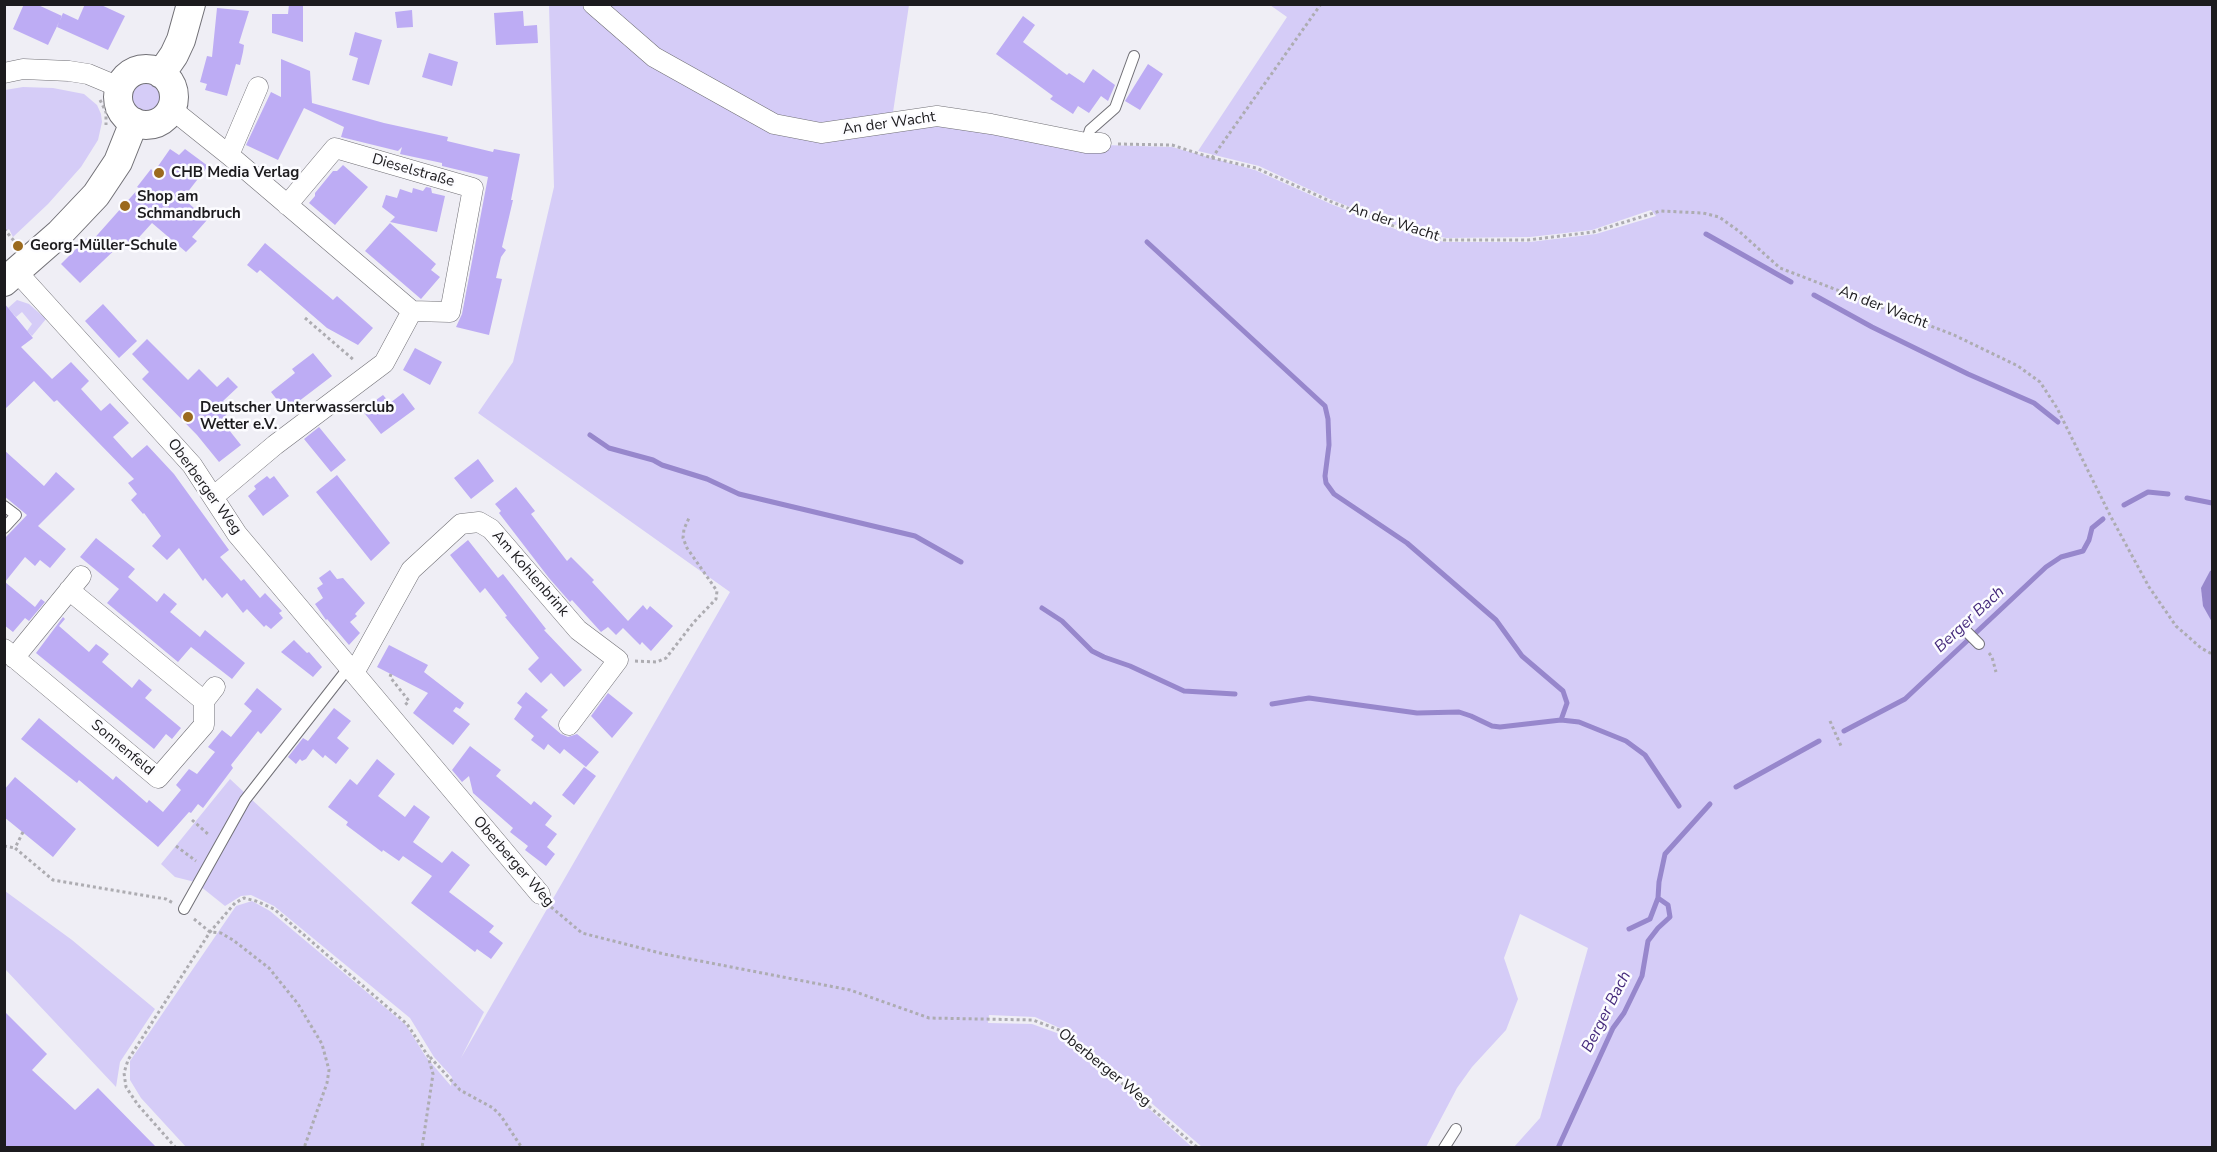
<!DOCTYPE html>
<meta charset="utf-8">
<style>
body{margin:0}
#map{position:relative;width:2217px;height:1152px;overflow:hidden;background:#efeef5;font-family:"Nunito Sans",sans-serif}
canvas{display:block}
.frame{position:absolute;inset:0;border:6px solid #1c1b1e;pointer-events:none}
</style>
<div id="map">
<canvas width="2217" height="1152"></canvas>
<div class="frame"></div>
</div>
<script>
const ctx = document.querySelector('canvas').getContext('2d');
ctx.lineJoin = 'round';
function paint(path, color) { ctx.fillStyle = color; ctx.fill(path, 'evenodd'); }
const poly = rows => new Path2D(rows.map(r => 'M' + r).join(''));
function stroke(path, color, width, dash) { ctx.strokeStyle = color; ctx.lineWidth = width; ctx.lineCap = dash ? 'butt' : 'round'; ctx.setLineDash(dash || []); ctx.stroke(path); }
function write(font, color, halo, rows, align = 'center') {
  ctx.font = font + ' "Nunito Sans",sans-serif'; ctx.lineWidth = 5; ctx.setLineDash([]); ctx.textBaseline = 'middle'; ctx.strokeStyle = halo; ctx.fillStyle = color; for (const [text, x, y, turn = 0] of rows) {
    ctx.save(); ctx.translate(x, y); ctx.rotate((+turn || 0) * Math.PI / 180); ctx.textAlign = isNaN(turn) ? turn : align; if (halo) ctx.strokeText(text, 0, 0); ctx.fillText(text, 0, 0); ctx.restore();
  }
}
paint(poly([
 [549,5,589,5,772,126,909,122,1103,145,1172,147,1255,170,1331,204,1395,229,1444,242,1530,242,1596,234,1656,216,1651,210,1592,230,1530,237,1446,238,1396,225,1332,200,1259,166,1198,151,1287,17,1270,5,2212,5,2212,1147,1514,1147,1540,1118,1588,948,1520,914,1504,958,1518,999,1506,1030,1472,1067,1457,1088,1426,1147,1202,1147,1141,1094,1062,1029,1035,1017,989,1015,988,1023,1032,1024,1057,1033,1138,1099,1192,1147,186,1147,141,1098,130,1080,130,1061,236,906,252,901,270,911,406,1025,426,1057,451,1086,452,1077,434,1057,410,1018,274,906,251,895,241,896,225,906,200,886,251,799,484,1012,461,1058,730,592,478,413,513,362,554,187],
 [598,5,909,5,892,119,822,129,776,122,657,55],
 '132 98a14 14 0 1 1 28 0a14 14 0 1 1-28 0Z',
 [23,87,53,88,84,94,97,105,101,114,102,122,98,140,81,167,48,204,13,237,9,229,5,232,5,90],
 [17,300,29,304,46,319,32,336,27,331,32,324,22,312,16,317,8,308],
 [230,779,245,793,195,882,175,877,161,864],
 [5,891,72,940,155,1009,120,1062,116,1087,5,969]
]), '#d5ccf7');
paint(poly([
 [2212,570,2212,622,2203,606,2201,588,2210,571]
]), '#9787cc');
stroke(poly([
 [1706,234,1791,282],
 [1147,242,1325,406,1328,419,1329,445,1325,476,1326,483,1334,494,1407,543,1496,620,1522,656,1563,691,1567,703,1561,720],
 [1814,295,1872,327,1968,374,2034,403,2058,422],
 [590,435,609,448,653,460,662,465,707,479,739,494,915,536,961,562],
 [2187,498,2212,503],
 [2124,505,2148,492,2168,494],
 [1042,608,1062,621,1092,651,1104,657,1130,666,1184,691,1235,694],
 [1272,704,1309,698,1417,713,1459,712,1471,716,1492,726,1500,727,1561,720,1579,722,1626,741,1645,755,1679,806],
 [1844,731,1905,699,2046,567,2061,557,2083,551,2089,540,2092,528,2103,519],
 [1736,787,1819,741],
 [1629,929,1650,919,1658,898],
 [1558,1148,1613,1028,1624,1013,1642,976,1648,941,1658,928,1670,917,1668,905,1658,898,1659,882,1665,854,1710,804]
]), '#9787cc', 5);
paint(poly([
 [24,4,36,4,62,16,48,45,13,29],
 [85,4,99,4,125,16,108,50,57,27,63,13,78,20],
 [289,4,303,4,303,42,272,33,272,14,288,14],
 [217,8,249,11,239,43,244,45,243,52,240,65,236,64,227,96,205,90,207,84,200,82,207,56,212,57],
 [412,10,413,27,397,28,395,12],
 [523,11,524,26,537,25,538,43,496,45,494,13],
 [1023,16,1035,25,1023,42,1067,75,1069,73,1084,83,1093,69,1115,85,1108,101,1101,96,1089,113,1078,106,1073,114,1050,99,1053,96,996,54],
 [355,32,382,40,369,85,352,80,358,58,349,55],
 [429,53,458,62,452,86,422,77],
 [281,59,310,71,312,103,384,123,448,137,447,141,493,152,494,149,520,154,511,200,513,200,502,247,506,250,501,257,496,278,502,279,489,335,456,327,462,314,488,177,442,166,442,163,400,154,402,147,398,151,341,137,344,127,304,108,278,160,246,145,271,92,281,97],
 [1148,64,1163,74,1140,110,1125,101],
 [170,149,179,155,185,149,208,166,183,198,207,220,192,237,197,241,186,252,152,223,132,245,126,239,80,283,61,264,87,238,91,242,139,188,137,187,151,169,154,172],
 [343,165,368,187,335,225,309,203,315,196,315,193,333,171,337,171],
 [426,187,431,188,432,193,445,196,437,232,390,222,395,217,382,207,386,195,397,198,400,189,412,193,413,188,423,191],
 [390,223,436,264,431,270,440,277,421,299,365,251],
 [265,243,333,300,337,296,373,328,358,345,327,328,260,270,257,273,247,265],
 [4,303,33,338,21,347,52,379,71,362,89,381,81,389,101,411,110,403,129,423,113,437,132,458,147,445,174,474,229,550,220,557,241,581,244,579,260,598,265,593,282,611,279,613,283,618,271,629,266,625,264,627,247,609,243,613,227,593,222,598,205,578,203,581,179,548,167,560,152,546,161,536,144,513,143,514,131,500,137,494,128,483,134,479,57,400,54,402,34,381,4,410],
 [103,304,137,341,119,358,85,321],
 [147,339,188,380,199,369,217,387,228,377,238,387,223,401,231,410,221,420,241,445,219,462,197,435,142,379,149,372,132,354],
 [415,348,442,362,430,385,403,370],
 [313,353,332,376,286,411,271,392,295,373,292,369],
 [403,393,415,409,381,434,362,410,383,395,390,403],
 [319,427,346,460,331,472,304,439],
 [4,450,44,486,56,472,75,489,38,526,66,549,50,568,40,560,35,566,25,557,5,582,35,607,41,599,45,602,29,621,25,618,13,632,4,625,4,539,27,515,4,496],
 [478,459,494,481,471,499,454,478],
 [337,475,390,543,371,561,316,492],
 [267,476,270,479,274,476,289,496,263,516,248,496,256,489,254,486],
 [516,487,535,511,531,514,567,561,571,557,594,580,592,582,628,621,643,605,647,610,650,606,673,626,651,651,642,642,640,645,623,628,616,635,608,627,601,632,572,600,570,602,549,578,499,513,501,511,495,504],
 [96,538,135,569,128,577,142,589,157,602,164,593,177,604,170,612,200,637,205,630,245,663,232,679,191,647,178,662,107,603,119,589,80,557],
 [468,540,498,578,503,574,546,629,544,630,582,670,564,687,551,673,541,683,528,669,539,658,505,617,507,616,485,588,480,593,450,555],
 [330,570,337,579,343,578,365,603,355,614,357,616,350,622,360,633,349,645,327,619,326,620,315,604,323,598,317,588,323,584,319,578],
 [63,617,65,619,59,626,89,652,96,644,103,649,109,654,102,662,132,688,139,679,152,690,145,698,181,728,172,739,166,734,154,749,36,653],
 [294,640,307,653,309,652,322,667,313,677,281,652],
 [389,645,428,665,424,672,464,703,460,709,456,707,453,711,470,724,453,745,413,713,428,693,377,667],
 [257,688,282,709,261,734,258,731,231,765,233,768,203,808,198,804,191,813,189,812,158,847,79,780,77,783,21,739,39,718,113,780,116,776,147,803,149,800,163,812,181,790,176,785,189,769,197,774,215,752,208,747,222,730,231,737,252,711,244,704],
 [526,692,548,710,541,717,561,734,568,737,577,734,599,752,586,767,564,749,560,754,548,744,544,750,531,740,534,736,514,719,522,707,517,703],
 [608,693,633,713,612,738,591,716],
 [334,708,351,721,337,738,349,748,336,764,325,755,323,758,313,749,306,759,302,761,300,759,296,764,288,757,303,738,308,741],
 [470,746,501,770,496,776,531,805,534,801,552,816,545,825,557,834,547,847,555,854,546,866,525,850,528,846,510,832,513,828,473,793,469,776,462,782,452,770],
 [377,759,395,774,378,796,405,817,414,805,430,817,413,842,442,863,452,851,470,865,449,892,494,926,489,932,503,943,491,959,477,949,475,952,411,903,432,876,403,856,399,861,383,850,382,852,346,825,348,822,328,807,350,779,357,785],
 [584,767,596,776,574,805,562,795],
 [15,777,76,829,53,857,4,817,4,790],
 [4,1011,47,1054,32,1070,75,1110,98,1088,157,1148,4,1148]
]), '#bdacf4');
const lane = poly([
 [1086,143,1090,130,1115,108,1134,56],
 [4,506,16,515,4,528],
 [1965,630,1979,644],
 [184,909,245,800,349,667],
 [1444,1148,1456,1129]
]);
const street = poly([
 [593,4,654,57,774,124,821,133,937,116,991,124,1086,143,1101,143],
 [4,73,23,69,69,71,88,74,119,87],
 [169,112,179,115,229,155,412,311],
 [229,155,258,87],
 [17,272,192,465,237,534,540,894],
 [213,497,275,445,384,363,412,311,450,312,473,188,335,148,287,205],
 [69,590,204,701],
 [4,649,158,778,204,725,204,701,215,687],
 [14,658,81,576],
 [354,673,411,570,461,524,479,522,491,529,578,630,618,660,569,725]
]);
const secondary = poly([
 '118 97a28 28 0 1 1 56 0a28 28 0 1 1-56 0Z',
 [161,74,174,55,181,40,191,4],
 [4,282,60,233,96,195,118,162,134,122]
]);
stroke(lane, '#717076', 12);
stroke(street, '#717076', 21);
stroke(secondary, '#717076', 30);
stroke(poly([
 [100,100,106,112,106,125],
 [1118,144,1172,145,1212,158,1256,168,1332,202,1396,227,1444,240,1528,240,1593,232,1660,211,1703,213,1719,217,1740,232,1780,268,1954,335,2018,366,2040,382,2057,408,2111,517,2149,587,2176,626,2201,648,2212,654],
 [1212,158,1321,4],
 [4,229,15,242],
 [305,318,355,361],
 [1989,653,1992,657,1996,672],
 [635,661,657,662,666,658,694,622,716,599,717,591,687,548,683,538,684,529,689,518],
 [391,674,390,677,409,701,404,706],
 [1830,721,1841,746],
 [192,820,209,835],
 [23,832,15,848,53,880,166,899,173,903],
 [4,846,15,848],
 [176,846,196,861],
 [551,907,582,933,664,954,850,990,929,1018,1033,1020,1059,1030,1198,1148],
 [194,919,210,932,221,933,233,940,269,968,298,1004,322,1044,329,1070,327,1083,304,1148],
 [430,1057,460,1090,493,1108,501,1116,522,1148],
 [176,1148,138,1105,126,1087,124,1073,128,1060,210,932,235,903,244,898,256,901,274,909,407,1024,428,1056,433,1074,422,1148]
]), '#adacb1', 3, [3, 3]);
stroke(lane, '#fff', 10);
stroke(street, '#fff', 20);
stroke(secondary, '#fff', 28);
for (const [x, y, r, color] of [
 [159,173,6,"#9b6a1e"],
 [125,206,6,"#9b6a1e"],
 [18,246,6,"#9b6a1e"],
 [188,417,6,"#9b6a1e"]
]) { const dot = new Path2D(); dot.arc(x, y, r, 0, 2 * Math.PI); ctx.fillStyle = color; ctx.fill(dot); stroke(dot, '#fcfcff', 2); }
write('15px', '#1c1b1e', '#fcfcff', [
 ["An der Wacht",889,124,-8],
 ["Dieselstraße",413,171,16],
 ["An der Wacht",1394,223,18],
 ["An der Wacht",1883,308,21],
 ["Oberberger Weg",204,487,54],
 ["Am Kohlenbrink",530,574,49],
 ["Sonnenfeld",122,748,40],
 ["Oberberger Weg",513,862,49],
 ["Oberberger Weg",1104,1068,39]
]);
write('bold 15px', '#1c1b1e', '#fcfcff', [
 ["CHB Media Verlag",171,173],
 ["Shop am",137,197],
 ["Schmandbruch",137,214],
 ["Georg-Müller-Schule",30,246],
 ["Deutscher Unterwasserclub",200,408],
 ["Wetter e.V.",200,425]
], 'left');
write('italic 16px', '#452a7c', '#fcfcff', [
 ["Berger Bach",1970,620,-43],
 ["Berger Bach",1607,1012,-63]
]);
</script>
